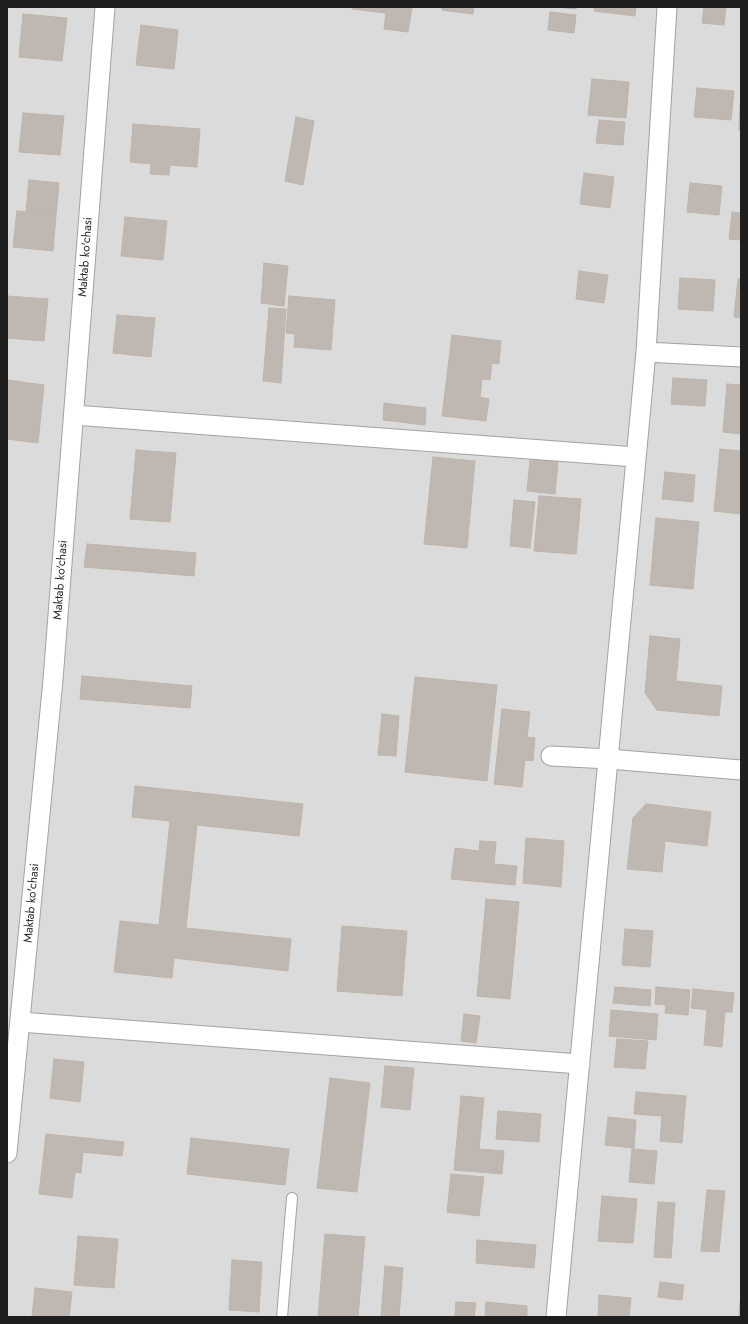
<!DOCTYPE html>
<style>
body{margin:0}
#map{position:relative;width:748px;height:1324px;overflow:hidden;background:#eeece5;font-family:Jost,sans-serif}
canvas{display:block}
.frame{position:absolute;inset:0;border:8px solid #1e1e1e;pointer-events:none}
</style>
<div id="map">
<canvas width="748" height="1324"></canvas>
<div class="frame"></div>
</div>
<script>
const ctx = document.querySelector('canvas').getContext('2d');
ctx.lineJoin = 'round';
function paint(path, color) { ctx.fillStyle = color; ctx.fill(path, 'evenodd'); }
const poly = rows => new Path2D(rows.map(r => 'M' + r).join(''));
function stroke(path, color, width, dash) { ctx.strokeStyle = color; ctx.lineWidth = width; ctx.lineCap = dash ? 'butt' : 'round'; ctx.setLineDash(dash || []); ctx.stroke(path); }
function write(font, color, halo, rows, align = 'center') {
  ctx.font = font + ' Jost,sans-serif'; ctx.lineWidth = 4; ctx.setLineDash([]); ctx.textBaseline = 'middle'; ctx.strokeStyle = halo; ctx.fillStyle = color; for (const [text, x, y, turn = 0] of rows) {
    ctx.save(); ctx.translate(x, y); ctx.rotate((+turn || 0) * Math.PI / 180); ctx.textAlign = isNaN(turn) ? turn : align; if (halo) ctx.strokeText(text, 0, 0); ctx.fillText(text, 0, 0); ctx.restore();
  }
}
paint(poly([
 [7,7,741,7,741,1317,7,1317]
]), '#dcdbdb');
const building = poly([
 [353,7,412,7,408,32,384,29,386,13,352,9,353,7],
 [442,7,474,7,473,14,442,10,442,7],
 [556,7,576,7,576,9,556,7],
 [594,7,636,7,635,16,594,11,594,7],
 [704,7,726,7,724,25,702,23,704,7],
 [550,12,576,15,574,33,548,30,550,12],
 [23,14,67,18,62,61,19,57,23,14],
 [141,25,178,30,174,69,136,65,141,25],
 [592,79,629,82,626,118,588,115,592,79],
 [697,88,734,91,731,120,694,117,697,88],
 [740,105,741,105,741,130,739,130,740,105],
 [23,113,64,116,60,155,19,152,23,113],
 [296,117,314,121,303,185,285,181,296,117],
 [599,120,625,122,623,145,596,143,599,120],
 [133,124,200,129,197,167,170,165,169,175,150,174,151,164,130,162,133,124],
 [584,173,614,177,610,208,580,204,584,173],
 [29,180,59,183,56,215,26,212,29,180],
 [690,183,722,186,719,215,687,212,690,183],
 [17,211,56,215,53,251,13,247,17,211],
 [732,212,741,213,741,240,729,239,732,212],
 [125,217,167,221,163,260,121,256,125,217],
 [264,263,288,266,284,306,261,303,264,263],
 [579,271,608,275,604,303,576,299,579,271],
 [680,278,715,280,713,311,678,309,680,278],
 [738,279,741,279,741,318,734,317,738,279],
 [7,296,48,299,44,341,7,338,7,296],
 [289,296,335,300,331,350,294,347,295,334,286,333,289,296],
 [269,308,286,309,281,383,263,381,269,308],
 [117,315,155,318,151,357,113,353,117,315],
 [452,335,501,341,499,364,492,363,490,380,482,379,480,397,489,399,486,421,442,416,452,335],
 [673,378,707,380,705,406,671,404,673,378],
 [7,380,44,385,38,443,7,439,9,413,7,413,7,380],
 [727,384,741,385,741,434,723,432,727,384],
 [384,403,426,408,425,425,383,420,384,403],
 [720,449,741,451,741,514,714,511,720,449],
 [136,450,176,453,170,522,130,519,136,450],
 [433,457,475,461,467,548,424,544,433,457],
 [530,460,558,462,555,494,527,491,530,460],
 [665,472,695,475,693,502,662,499,665,472],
 [539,496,581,499,576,554,534,551,539,496],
 [514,500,535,502,530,548,510,546,514,500],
 [656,518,699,522,693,589,650,585,656,518],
 [87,544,196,553,194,576,84,567,87,544],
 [650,636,680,639,676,681,722,686,719,716,657,710,645,693,650,636],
 [82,676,192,686,190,708,80,699,82,676],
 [415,677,497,685,487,781,405,772,415,677],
 [502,709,530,712,527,737,535,738,533,761,525,760,522,787,494,784,502,709],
 [382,714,399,716,396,756,378,755,382,714],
 [135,786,303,804,299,836,197,825,186,928,291,939,288,971,174,958,172,978,114,972,120,921,159,925,170,821,132,817,135,786],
 [646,804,711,812,707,846,665,841,662,872,627,869,633,818,646,804],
 [526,838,564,841,561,887,523,883,526,838],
 [480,841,496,842,494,864,517,866,515,885,451,879,455,848,479,851,480,841],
 [486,899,519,902,510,999,477,996,486,899],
 [342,926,407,931,402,996,337,991,342,926],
 [625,929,653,931,650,967,622,965,625,929],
 [615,987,651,990,650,1006,613,1003,615,987],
 [656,987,690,990,688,1015,665,1013,666,1005,655,1004,656,987],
 [693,989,734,993,732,1012,725,1012,722,1047,704,1045,707,1010,691,1008,693,989],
 [611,1010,658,1014,656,1040,609,1036,611,1010],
 [464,1014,480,1016,476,1043,461,1041,464,1014],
 [617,1039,648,1041,645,1069,614,1067,617,1039],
 [54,1059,84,1062,80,1102,50,1098,54,1059],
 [385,1066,414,1068,410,1110,381,1107,385,1066],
 [330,1078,370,1083,357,1192,317,1188,330,1078],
 [636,1092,686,1096,682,1143,660,1141,662,1116,634,1114,636,1092],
 [461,1096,484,1098,479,1149,504,1151,502,1174,454,1170,461,1096],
 [498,1111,541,1114,539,1142,496,1139,498,1111],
 [608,1117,636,1120,634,1148,605,1145,608,1117],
 [46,1134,124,1142,122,1156,83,1152,81,1173,75,1172,72,1198,39,1194,46,1134],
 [191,1138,289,1149,285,1185,187,1174,191,1138],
 [632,1149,657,1151,654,1184,629,1182,632,1149],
 [451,1174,484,1177,479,1216,447,1212,451,1174],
 [707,1190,725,1191,719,1252,701,1251,707,1190],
 [602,1196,637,1199,633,1243,598,1241,602,1196],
 [658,1202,675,1203,671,1258,654,1257,658,1202],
 [325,1234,365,1237,358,1317,318,1317,325,1234],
 [78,1236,118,1239,114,1288,74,1285,78,1236],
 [477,1240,536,1245,534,1268,476,1263,477,1240],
 [232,1260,262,1262,259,1312,229,1310,232,1260],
 [385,1266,403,1268,399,1317,381,1317,385,1266],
 [660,1282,684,1285,682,1300,658,1297,660,1282],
 [35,1288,72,1292,69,1317,32,1317,35,1288],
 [741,1293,741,1315,739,1315,741,1293],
 [599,1295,631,1298,629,1317,598,1317,599,1295],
 [456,1302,476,1303,474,1317,455,1317,456,1302],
 [486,1302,527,1306,527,1317,485,1317,486,1302]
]);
paint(building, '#bfb8b2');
stroke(building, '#bfb4a8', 1);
const service = poly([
 [282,1317,292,1198]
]);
const minor = poly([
 [646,352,741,357],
 [74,415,636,457],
 [551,756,609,759,741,770],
 [20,1022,580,1064],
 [7,1153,53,680,105,7],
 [556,1317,646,352,667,7]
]);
stroke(service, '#a2a2a2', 12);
stroke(minor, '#a2a2a2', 21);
stroke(service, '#fff', 10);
stroke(minor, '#fff', 19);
write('12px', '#1e1e1e', '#fff', [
 ["Maktab ko'chasi",86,257,-86],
 ["Maktab ko'chasi",61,580,-86],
 ["Maktab ko'chasi",32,903,-85]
]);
</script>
